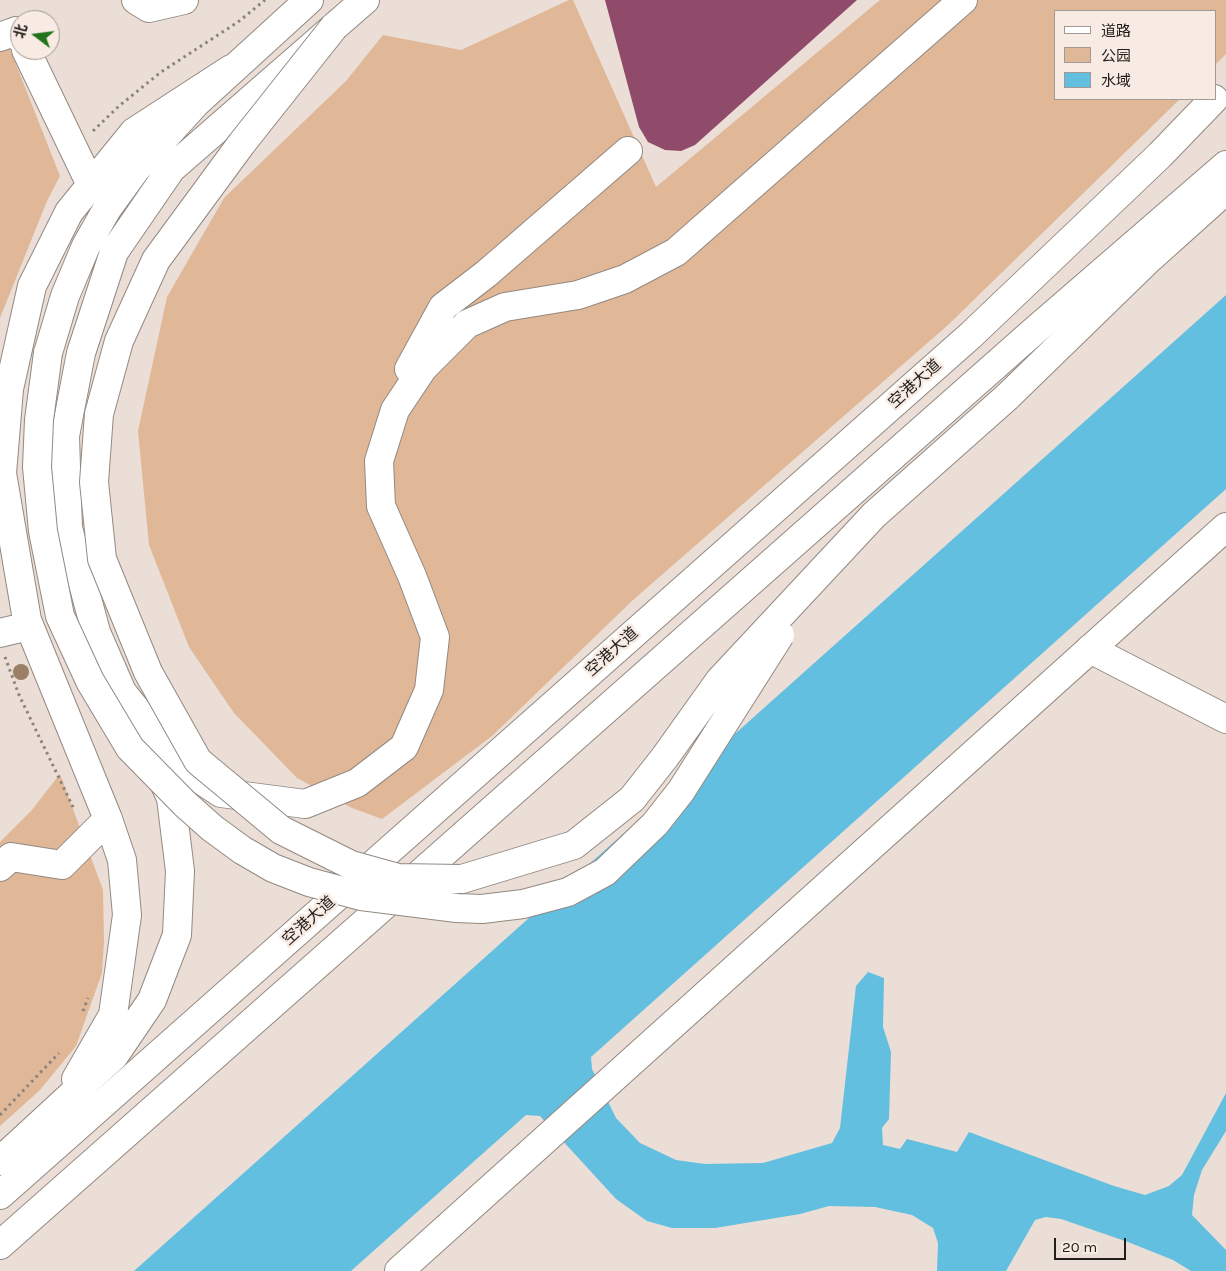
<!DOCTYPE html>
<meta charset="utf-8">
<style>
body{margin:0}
#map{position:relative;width:1226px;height:1271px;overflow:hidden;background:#eaded6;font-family:Karla,"Noto Sans SC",sans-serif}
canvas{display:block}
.legend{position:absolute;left:1054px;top:10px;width:162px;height:90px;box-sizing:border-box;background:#f7ebe3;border:1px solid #a19993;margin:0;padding:6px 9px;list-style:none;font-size:15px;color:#211d1a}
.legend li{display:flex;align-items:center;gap:10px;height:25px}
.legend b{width:25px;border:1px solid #a19993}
.north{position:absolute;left:10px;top:10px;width:50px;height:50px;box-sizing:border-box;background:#f7ebe3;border:1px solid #a19993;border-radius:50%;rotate:285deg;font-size:14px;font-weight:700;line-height:20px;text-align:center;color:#211d1a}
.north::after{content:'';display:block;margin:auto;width:18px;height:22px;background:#22731c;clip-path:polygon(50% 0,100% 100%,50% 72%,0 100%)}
.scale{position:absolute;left:1054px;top:1238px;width:72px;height:22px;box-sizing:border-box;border:2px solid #211d1a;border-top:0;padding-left:6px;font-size:15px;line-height:18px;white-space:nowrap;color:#211d1a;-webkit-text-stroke:4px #f7ebe3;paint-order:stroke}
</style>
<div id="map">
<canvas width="1226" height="1271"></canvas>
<ul class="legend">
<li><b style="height:6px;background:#fff"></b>道路</li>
<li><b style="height:14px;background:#e0b797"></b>公园</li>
<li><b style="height:14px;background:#62bfe0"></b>水域</li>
</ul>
<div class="north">北</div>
<div class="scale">20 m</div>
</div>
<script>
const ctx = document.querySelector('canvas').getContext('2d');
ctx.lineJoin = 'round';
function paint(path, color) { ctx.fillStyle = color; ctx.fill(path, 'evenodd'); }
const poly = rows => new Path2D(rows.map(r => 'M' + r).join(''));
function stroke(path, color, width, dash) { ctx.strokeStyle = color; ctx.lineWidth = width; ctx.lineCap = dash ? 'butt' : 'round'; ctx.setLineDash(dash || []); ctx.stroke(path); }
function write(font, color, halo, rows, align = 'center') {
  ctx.font = font + ' Karla,"Noto Sans SC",sans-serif'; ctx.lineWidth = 5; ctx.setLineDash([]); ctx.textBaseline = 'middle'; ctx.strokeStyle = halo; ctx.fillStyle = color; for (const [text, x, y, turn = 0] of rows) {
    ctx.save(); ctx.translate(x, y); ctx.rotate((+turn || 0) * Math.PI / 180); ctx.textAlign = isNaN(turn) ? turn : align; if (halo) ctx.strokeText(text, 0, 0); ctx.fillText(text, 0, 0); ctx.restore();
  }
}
paint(poly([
 [569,0,573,0,656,187,880,0,1226,0,1226,54,1215,65,1215,11,1055,11,1055,99,1180,99,948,325,633,600,492,736,382,819,352,808,297,778,234,713,189,647,149,545,138,431,167,297,224,198,346,81,383,35,461,50],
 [8,44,60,176,47,201,0,318,0,48],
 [60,774,103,890,104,941,102,973,76,1046,40,1090,0,1126,0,842,31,811]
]), '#e0b797');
paint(poly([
 [1226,295,1226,489,591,1057,592,1069,616,1118,640,1143,676,1160,705,1164,763,1163,832,1143,840,1128,856,986,868,972,884,978,883,1027,891,1052,889,1119,882,1128,883,1145,900,1149,907,1139,957,1152,969,1132,1114,1186,1145,1195,1169,1186,1182,1175,1226,1093,1226,1131,1202,1170,1194,1195,1192,1215,1226,1250,1226,1271,1191,1271,1173,1260,1128,1242,1061,1219,1046,1217,1035,1220,1006,1271,937,1271,938,1243,933,1228,912,1215,875,1207,829,1206,800,1214,715,1228,672,1228,647,1221,616,1199,540,1116,526,1115,351,1271,134,1271]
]), '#62bfe0');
paint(poly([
 [605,0,857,0,695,145,681,151,665,150,648,142,639,127]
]), '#904b6a');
const minor = poly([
 [136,0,149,8,184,0],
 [0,37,16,31,20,38],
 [26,50,91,185],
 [48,353,65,296,86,246,107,209,136,169,195,104,309,0],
 [409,369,443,307,486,274,628,151],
 [1007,397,1149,259,1226,190],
 [0,633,29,626],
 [1090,649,1226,719],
 [122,692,183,768,221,793,305,804,357,783,404,747,429,690,435,637,412,576,381,506,379,461,395,410,423,368,467,324,505,307,578,295,625,279,676,252,963,0],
 [129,708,96,632,68,528,65,436,81,353,114,252,171,169,365,0],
 [0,867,11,857,62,865,108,819],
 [76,1079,113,1015,127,915,122,860,108,819,27,620,2,473,9,389,32,286,69,212,134,132,231,69],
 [0,1161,114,1056,152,1000,177,935,180,871,171,798,161,776]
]);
const major = poly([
 [0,1195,971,335,1160,155,1214,99],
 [0,1245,1033,332,1226,165],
 [399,1271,1226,527]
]);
stroke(minor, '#938981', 30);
stroke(major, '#938981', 30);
stroke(poly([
 [93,131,119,106,161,72,238,22,265,0],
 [5,657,19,695,74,809],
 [83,1011,88,998],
 [0,1115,59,1053]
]), '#8a827c', 3, [2.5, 4]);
stroke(minor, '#fff', 28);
stroke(major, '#fff', 28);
const minorBridge = poly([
 [334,27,242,143,156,260,119,341,99,414,94,482,102,559,148,672,198,761,281,830,351,865,398,878,462,879,574,845,632,799,665,757,720,680,874,515,1007,397],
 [48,353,39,420,37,467,43,531,60,616,90,681,130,748,185,804,212,828,242,850,273,868,309,882,361,896,457,908,482,909,523,904,568,892,605,872,655,824,681,791,780,635]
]);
stroke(minorBridge, '#938981', 30, []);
stroke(minorBridge, '#fff', 28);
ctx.fillStyle = '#9a7e65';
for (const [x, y] of [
 [21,672]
]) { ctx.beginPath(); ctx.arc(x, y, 8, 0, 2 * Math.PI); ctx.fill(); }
write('16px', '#211d1a', '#f7ebe3', [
 ["空港大道",915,384,-42],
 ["空港大道",612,652,-42],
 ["空港大道",309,921,-42]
]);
</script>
